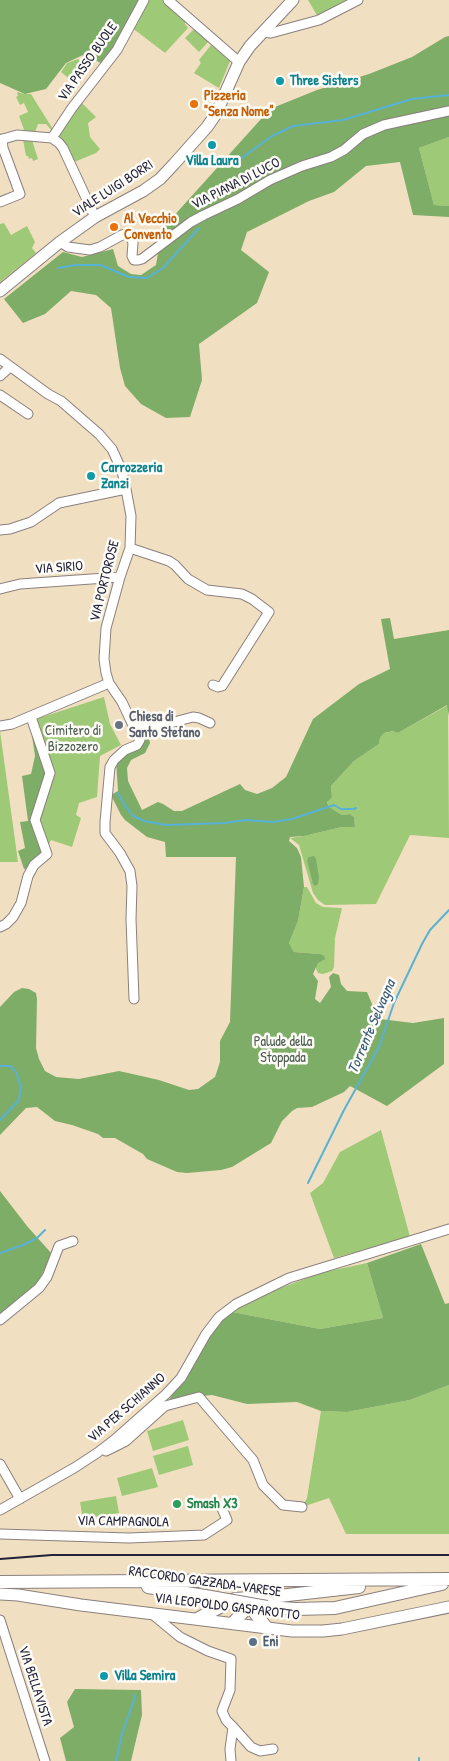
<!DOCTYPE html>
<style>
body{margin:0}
canvas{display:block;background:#f1dfc1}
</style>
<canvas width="449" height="1761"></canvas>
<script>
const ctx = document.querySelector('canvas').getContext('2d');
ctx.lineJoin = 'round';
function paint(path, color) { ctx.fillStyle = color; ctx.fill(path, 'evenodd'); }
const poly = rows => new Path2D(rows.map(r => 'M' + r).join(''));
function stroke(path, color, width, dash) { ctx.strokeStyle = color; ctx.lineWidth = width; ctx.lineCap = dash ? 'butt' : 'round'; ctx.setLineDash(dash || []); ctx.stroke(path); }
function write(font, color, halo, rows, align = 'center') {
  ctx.font = font + ' "Patrick Hand",sans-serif'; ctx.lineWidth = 5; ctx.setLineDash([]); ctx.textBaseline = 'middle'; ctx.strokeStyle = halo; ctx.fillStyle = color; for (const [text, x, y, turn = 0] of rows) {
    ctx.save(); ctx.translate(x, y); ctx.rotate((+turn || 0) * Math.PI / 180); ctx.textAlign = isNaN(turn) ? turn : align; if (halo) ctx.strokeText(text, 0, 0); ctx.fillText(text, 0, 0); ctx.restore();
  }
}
paint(poly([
 [146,0,165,0,172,10,175,9,186,20,185,24,188,28,165,53,131,27],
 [308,0,350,0,318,17],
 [195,28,209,41,199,52,185,38],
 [211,45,230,61,219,88,194,73,201,63,199,60],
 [78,59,86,68,76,84,61,72,67,63],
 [17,92,25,94,31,94,54,131,53,132,46,124,38,124,34,135,26,135,19,116,28,112,24,103,20,105,16,97,18,96],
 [82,103,96,117,88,123,90,137,100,149,96,153,72,163,59,135,73,111],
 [449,137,449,206,434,205,419,148],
 [23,139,32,140,38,159,33,161,32,158,29,159,28,156,26,156],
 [4,223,11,235,27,226,35,242,32,248,36,253,0,282,0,224],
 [104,697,110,724,121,745,100,756,97,797,79,803,76,815,81,818,72,847,51,840,47,848,37,820,50,780,33,720],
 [448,705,449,838,410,835,376,904,325,905,318,900,313,893,299,845,290,838,304,836,342,827,355,827,354,817,350,814,342,815,329,807,327,801,332,797,331,786,354,761,379,744,380,738,384,733,394,731,398,733],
 [0,731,18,862,0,862],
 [304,887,307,887,316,903,323,907,342,908,335,938,334,967,332,971,323,974,318,973,315,966,320,954,294,952,289,943,298,921],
 [381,1130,410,1237,334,1258,310,1193,323,1183,340,1152],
 [367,1263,383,1318,320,1329,227,1311,243,1306,281,1288,320,1273],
 [449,1385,449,1534,346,1534,329,1498,302,1507,307,1498,321,1411,347,1412,410,1400],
 [183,1420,189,1440,153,1451,147,1431],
 [188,1446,193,1465,159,1475,153,1456],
 [152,1468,158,1487,122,1496,117,1478],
 [116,1496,119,1513,83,1519,80,1502]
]), '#9ec976');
paint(poly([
 [0,0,140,0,105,65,88,57,86,59,83,55,66,63,46,89,25,94,0,83],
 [449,36,449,137,419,148,434,205,449,206,449,217,413,215,400,162,366,166,334,192,309,201,247,232,241,250,269,272,257,303,199,344,202,380,190,417,166,418,141,404,125,386,120,368,111,308,96,295,71,291,45,314,23,323,4,299,63,252,82,257,113,249,118,266,131,274,141,275,156,265,162,229,270,109,317,90,369,74,412,57,445,37],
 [390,618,394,639,449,630,449,716,447,705,398,733,393,731,384,733,380,738,379,744,354,761,331,786,332,797,327,802,329,807,342,815,350,814,354,817,355,827,342,827,304,836,290,837,289,841,297,848,301,857,304,887,298,921,289,943,294,952,320,954,324,956,325,959,318,963,313,974,318,981,315,999,320,1003,331,987,329,977,333,973,339,975,341,984,347,991,367,992,372,1004,380,1019,413,1023,444,1018,444,1064,387,1106,350,1086,344,1092,312,1107,297,1108,292,1111,282,1121,271,1143,232,1167,221,1170,187,1173,177,1172,147,1159,143,1154,115,1138,103,1138,98,1134,72,1125,55,1121,37,1107,26,1108,0,1135,0,1007,14,992,22,988,29,989,36,993,37,999,36,1048,39,1059,45,1071,56,1077,79,1079,119,1071,159,1080,189,1090,198,1089,215,1077,220,1062,220,1041,230,1022,236,857,166,857,165,842,147,837,125,820,121,815,111,795,118,791,116,761,142,735,148,733,150,743,145,753,131,760,127,768,128,781,142,810,158,802,163,804,174,811,182,811,240,784,245,790,257,794,272,788,286,777,313,719,359,684,390,669,381,619],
 [36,735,48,773,34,820,44,850,29,868,24,869,18,851,25,848,20,822,28,821,22,776,31,774,35,756,32,736],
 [314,856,316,859,319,878,318,884,315,886,313,884,307,860,309,857],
 [0,1191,27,1226,52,1254,30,1299,0,1322],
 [421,1244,445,1304,449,1303,449,1385,410,1400,347,1412,321,1411,297,1402,247,1404,212,1395,184,1398,165,1406,227,1311,320,1329,383,1318,367,1263],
 [75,1689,141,1690,142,1715,131,1761,66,1761,60,1738,74,1727,67,1702]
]), '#7ead67');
stroke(poly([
 [233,164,272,136,293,126,343,120,412,99,449,95],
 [58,268,76,265,100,265,129,277,147,278,163,268,199,228],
 [118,793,124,804,133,816,144,821,166,825,225,823,245,820,273,822,292,819,334,805,341,809,354,809,356,808],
 [0,1066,11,1066,17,1074,21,1087,19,1100,0,1120],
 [308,1183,344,1110,379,1047,394,1003,422,944,430,930,449,910],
 [0,1253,23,1245,37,1238,45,1230],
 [419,1758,419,1761],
 [116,1761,122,1734,134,1700,135,1695]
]), '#58b2d6', 2);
const minor = poly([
 [168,0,239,62],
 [263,32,271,33,319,20,358,0],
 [52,138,72,108,117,50,144,0],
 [0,140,17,135,52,138,59,143,63,148,95,217],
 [0,202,20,194,3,148,2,139],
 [60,242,68,247,90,250,100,247,122,235,127,234,131,237,133,243,132,256,134,260,138,260,142,259,191,222,204,215,238,199,270,180,302,166,331,157,344,150,363,134,384,125,449,111],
 [0,359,48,394,61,401,99,434,112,449,122,471,126,489,131,516,130,548,120,577,106,628,104,659,106,673,109,683,122,702,140,740,137,745,125,750,114,760,110,767,105,822,105,833,120,853,130,871,132,886,131,919,134,999],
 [0,376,10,367],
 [0,395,28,414],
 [0,530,10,529,31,522,59,503,126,489],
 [130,548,169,561,175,565,188,579,207,590,242,594,252,599,269,612,222,686,218,687,213,685],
 [0,589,20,584,120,577],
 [0,726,12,724,109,683],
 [135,728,159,726,193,717,199,718,210,723],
 [0,927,6,924,13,917,21,903,28,876,34,865,47,854,35,820,50,773,31,717],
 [0,1320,39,1288,47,1277,59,1246,73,1241],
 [106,1451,126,1441,165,1406,199,1397,253,1460,263,1485,283,1505,302,1507],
 [0,1464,20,1499],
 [0,1510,74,1468,97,1453,114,1440,166,1394,181,1378,206,1334,219,1317,236,1304,289,1278,449,1229],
 [0,1534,129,1538,204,1535,227,1520,221,1506],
 [151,1613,180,1637,208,1651,231,1659,230,1690,222,1711,226,1720,233,1727,230,1749,231,1761],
 [0,1620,45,1761],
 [233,1727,251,1747,260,1751,273,1749]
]);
const major = poly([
 [0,291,60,242,95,217,143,191,160,179,174,164,207,127,216,114,239,62,250,46,293,0],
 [0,1594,18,1595,81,1605,292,1631,323,1631,342,1629,449,1607]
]);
const highway = poly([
 [0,1582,449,1579],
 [148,1587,205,1596],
 [255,1604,255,1613,266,1627],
 [267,1607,296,1609,335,1608,442,1584],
 [199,1618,235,1599,279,1596,359,1587],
 [233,1623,246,1609,260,1602]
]);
stroke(minor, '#8a807e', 11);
stroke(major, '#8a807e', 13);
stroke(highway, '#8a807e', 14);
stroke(minor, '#fff', 9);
stroke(major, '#fff', 11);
stroke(highway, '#fff', 12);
stroke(poly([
 [0,1559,52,1555,449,1555]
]), '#22223b', 2);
const highwayBridge = poly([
 [205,1596,267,1607]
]);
stroke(highwayBridge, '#8a807e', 14, []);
stroke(highwayBridge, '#fff', 12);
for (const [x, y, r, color] of [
 [280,81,5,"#0f9aa8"],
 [194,104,5,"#e8710a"],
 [212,145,5,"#0f9aa8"],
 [114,227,5,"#e8710a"],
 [91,476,5,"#0f9aa8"],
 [119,725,5,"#6b7280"],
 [177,1504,5,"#2e9e5b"],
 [253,1642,5,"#5c6f8a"],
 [104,1676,5,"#0f9aa8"]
]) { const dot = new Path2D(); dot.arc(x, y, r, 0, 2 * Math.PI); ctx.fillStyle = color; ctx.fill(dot); stroke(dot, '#fdfcf7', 2); }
write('14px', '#22223b', '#fdfcf7', [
 ["VIA PASSO BUOLE",88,62,-55],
 ["VIA PIANA DI LUCO",236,184,-27],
 ["VIALE LUIGI BORRI",113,189,-33],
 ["VIA SIRIO",59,568,-4],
 ["VIA PORTOROSE",105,581,-76],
 ["VIA PER SCHIANNO",127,1408,-41],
 ["VIA CAMPAGNOLA",123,1522,1],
 ["RACCORDO GAZZADA-VARESE",205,1582,8],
 ["VIA LEOPOLDO GASPAROTTO",227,1607,7],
 ["VIA BELLAVISTA",35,1686,72]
]);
write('bold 14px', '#0d838f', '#fdfcf7', [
 ["Three Sisters",290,81],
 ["Villa Laura",212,161,"center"],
 ["Carrozzeria",101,468],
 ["Zanzi",101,484],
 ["Villa Semira",114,1676]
], 'left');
write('bold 14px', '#c56008', '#fdfcf7', [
 ["Pizzeria",204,96],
 ["\"Senza Nome\"",204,112],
 ["Al Vecchio",124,219],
 ["Convento",124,235]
], 'left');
write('bold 14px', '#5b616d', '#fdfcf7', [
 ["Chiesa di",129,717],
 ["Santo Stefano",129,733]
], 'left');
write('14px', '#4d5c50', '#fdfcf7', [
 ["Cimitero di",73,731],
 ["Bizzozero",73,747],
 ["Palude della",283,1042],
 ["Stoppada",283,1058]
]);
write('bold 14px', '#27864d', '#fdfcf7', [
 ["Smash X3",187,1504]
], 'left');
write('bold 14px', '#4e5e75', '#fdfcf7', [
 ["Eni",263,1642]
], 'left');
write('italic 15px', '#385c79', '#fdfcf7', [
 ["Torrente Selvagna",372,1027,-67]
]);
</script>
